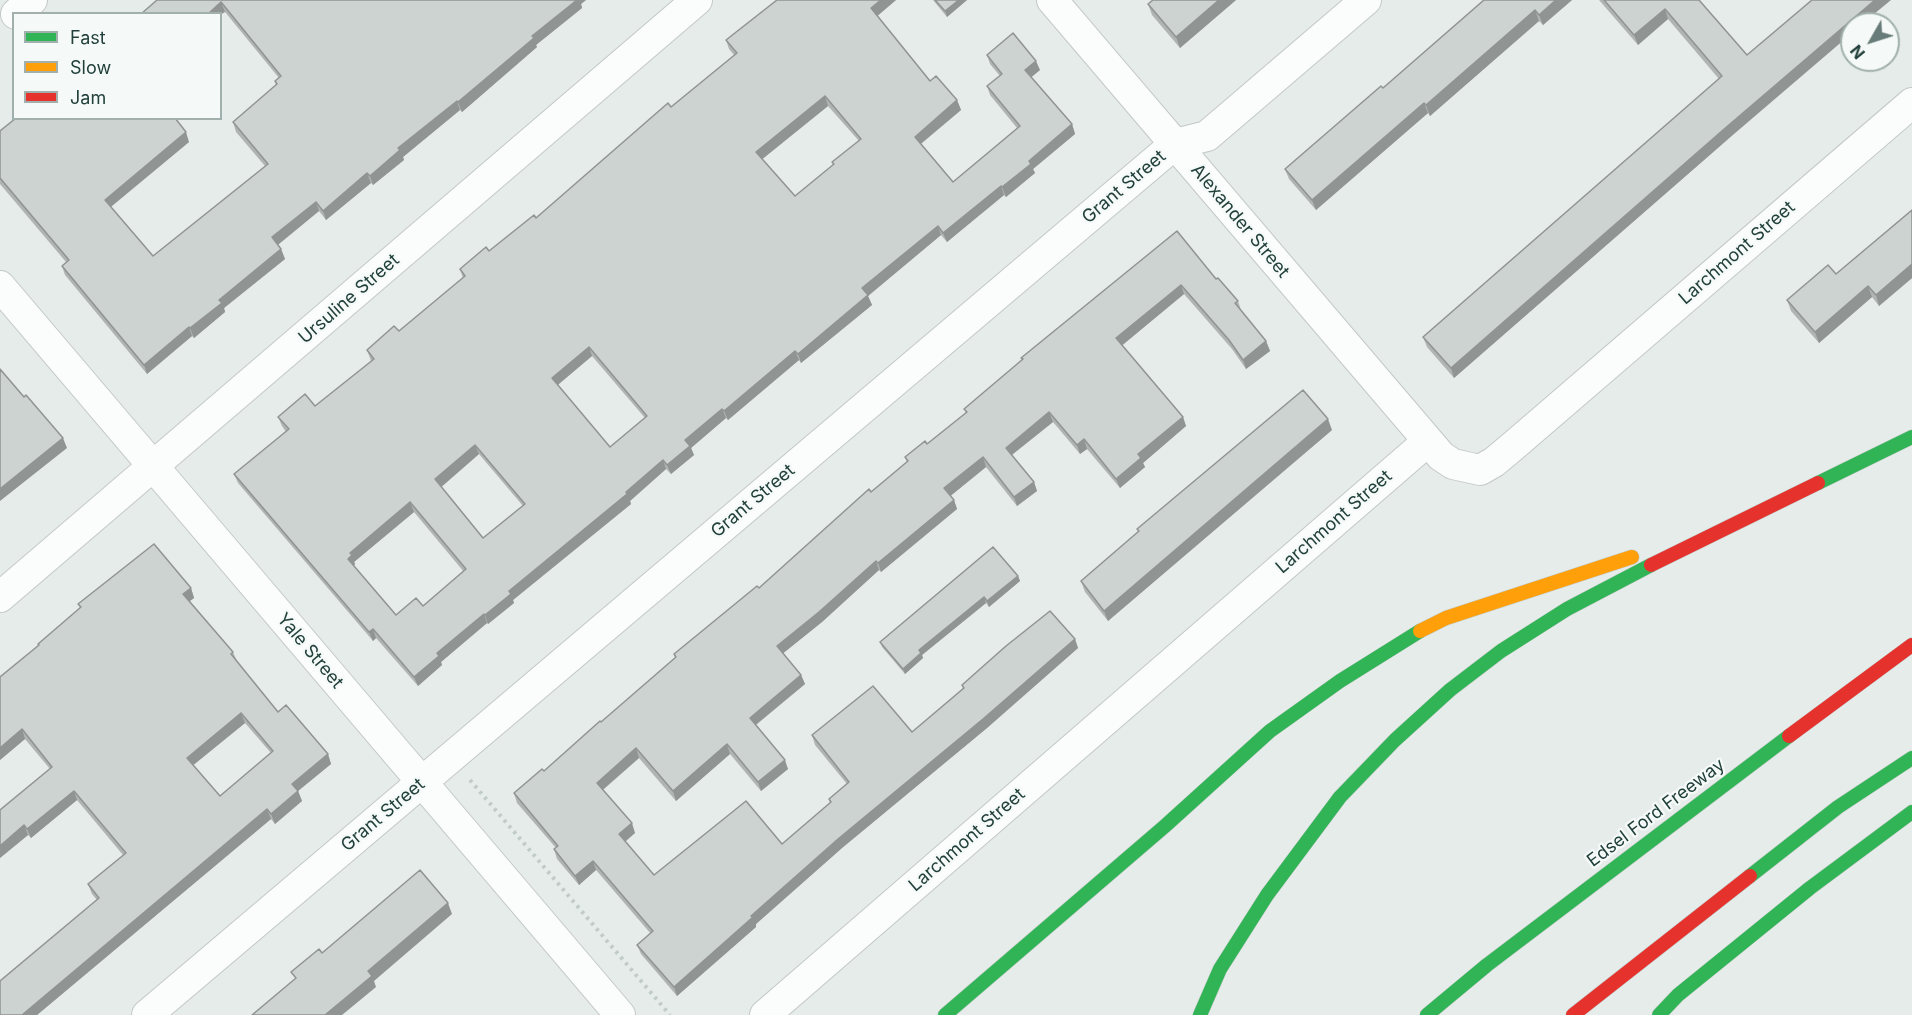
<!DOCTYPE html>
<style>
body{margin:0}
#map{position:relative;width:1912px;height:1015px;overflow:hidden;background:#e6ece9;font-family:Inter,sans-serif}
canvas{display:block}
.legend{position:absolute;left:12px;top:12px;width:210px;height:108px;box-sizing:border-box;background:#f5faf8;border:2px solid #a1b0ac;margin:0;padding:8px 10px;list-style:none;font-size:18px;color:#22403b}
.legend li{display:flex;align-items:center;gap:12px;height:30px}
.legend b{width:30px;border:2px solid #a1b0ac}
.north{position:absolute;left:1840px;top:12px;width:60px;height:60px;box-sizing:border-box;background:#f5faf8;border:2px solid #a1b0ac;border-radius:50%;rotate:231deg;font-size:16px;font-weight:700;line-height:24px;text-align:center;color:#22403b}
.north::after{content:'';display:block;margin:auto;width:21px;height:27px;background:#677c78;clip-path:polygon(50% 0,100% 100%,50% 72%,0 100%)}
</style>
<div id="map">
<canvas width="1912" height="1015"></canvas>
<ul class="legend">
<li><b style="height:8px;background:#30b455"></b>Fast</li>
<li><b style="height:8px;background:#ff9f0a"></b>Slow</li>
<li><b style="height:8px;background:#e5322d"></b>Jam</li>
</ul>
<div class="north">N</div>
</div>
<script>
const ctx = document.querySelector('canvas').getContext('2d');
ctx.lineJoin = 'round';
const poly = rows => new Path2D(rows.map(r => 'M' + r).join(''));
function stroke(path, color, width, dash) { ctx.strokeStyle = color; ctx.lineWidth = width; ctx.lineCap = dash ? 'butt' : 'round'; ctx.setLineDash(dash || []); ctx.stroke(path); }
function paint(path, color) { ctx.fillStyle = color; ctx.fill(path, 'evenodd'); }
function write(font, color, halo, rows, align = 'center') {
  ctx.font = font + ' Inter,sans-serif'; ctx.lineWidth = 4.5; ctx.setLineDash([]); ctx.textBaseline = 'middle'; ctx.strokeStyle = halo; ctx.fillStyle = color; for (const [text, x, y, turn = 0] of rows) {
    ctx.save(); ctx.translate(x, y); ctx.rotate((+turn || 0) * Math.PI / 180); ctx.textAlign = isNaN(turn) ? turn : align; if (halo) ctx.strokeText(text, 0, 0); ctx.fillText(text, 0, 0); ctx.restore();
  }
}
const street = poly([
 [1052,0,1441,456,1453,464,1480,470,1494,462,1512,447,1912,103],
 [16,14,32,0],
 [0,286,620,1015],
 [0,597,697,0],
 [147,1015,1175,144,1207,136,1366,0],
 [765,1015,1428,441]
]);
const fast = poly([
 [1818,483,1912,437],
 [1750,876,1838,807,1912,758],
 [945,1015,1165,826,1270,731,1340,681,1420,631],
 [1200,1015,1220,969,1267,895,1340,797,1395,740,1450,690,1501,651,1567,609,1651,565],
 [1427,1015,1487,965,1789,736],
 [1659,1015,1678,995,1810,888,1912,812]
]);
const slow = poly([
 [1420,631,1446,618,1632,557]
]);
const jam = poly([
 [1651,565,1818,483],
 [1789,736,1912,645],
 [1573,1015,1750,876]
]);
stroke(street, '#c3c9c6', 32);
stroke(fast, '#c2cac8', 15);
stroke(slow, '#c2cac8', 15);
stroke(jam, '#c2cac8', 15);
stroke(poly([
 [470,780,670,1015]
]), '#c1cbc9', 4, [3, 4.5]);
stroke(street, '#fbfcfc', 30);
stroke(fast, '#30b455', 14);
stroke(slow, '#ff9f0a', 14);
stroke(jam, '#e5322d', 14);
paint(poly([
 [157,0,586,0,581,4,582,8,536,45,537,47,462,112,460,110,403,157,404,160,373,185,371,183,326,220,319,211,278,245,281,249,285,259,224,308,225,312,194,338,192,336,147,374,65,275,62,266,66,262,0,184,0,131,189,142,111,207,153,256,265,166,236,132,233,122,276,85,275,81,279,78,225,12],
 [777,0,896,0,877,16,930,81,957,100,961,110,921,144,953,182,1017,128,990,95,987,86,1000,76,990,64,987,55,1040,70,1031,77,1072,124,1075,134,1033,169,1035,173,1006,197,1004,195,947,242,941,235,868,296,872,305,801,363,799,360,728,420,726,418,691,448,694,455,671,474,666,469,630,501,631,504,513,600,514,603,488,624,487,623,441,662,442,665,418,686,376,638,373,641,238,483,234,474,286,432,282,426,278,417,315,406,371,361,367,350,399,331,463,278,460,269,489,251,536,218,734,55,729,49,726,40],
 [828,106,859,141,832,162,833,165,795,196,762,159],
 [592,356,645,418,610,447,558,385],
 [479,454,523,506,483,538,441,487],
 [414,512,464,572,423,606,396,615,354,566,355,564,354,562],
 [933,0,967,0,947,17],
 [1236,0,1180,48,1152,15,1148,4],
 [1484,0,1572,0,1543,25,1539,21,1430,116,1428,113,1316,210,1289,179,1285,169,1383,88],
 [1599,0,1699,0,1747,55,1727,140,1454,378,1427,347,1423,337,1719,79,1668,19,1638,45],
 [1912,210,1912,278,1879,306,1872,297,1819,343,1791,311,1787,300,1836,274],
 [1177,231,1216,279,1238,301,1241,310,1266,341,1270,351,1246,369,1232,349,1184,294,1122,345,1183,417,1186,426,1143,463,1145,467,1120,488,1087,449,1080,454,1053,422,1012,455,1034,482,1037,491,1017,506,986,467,950,496,954,500,957,509,881,572,879,570,822,622,783,653,801,675,805,684,756,725,788,769,761,791,730,754,676,801,639,758,603,790,635,833,625,842,654,875,782,844,830,803,829,799,847,784,815,745,812,735,912,732,963,688,962,685,1075,639,1078,648,987,728,842,848,756,924,756,927,677,996,641,954,637,945,651,934,596,870,579,885,557,859,554,849,556,848,517,803,514,793,544,771,601,722,675,658,674,654,759,588,871,492,907,462,905,457,927,444,966,413,964,409,1022,360,1021,358],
 [1332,430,1108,621,1085,592,1081,581,1138,532,1137,529],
 [1018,576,1020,581,989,607,986,603,922,655,923,658,905,674,882,647,880,642],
 [191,588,194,598,190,601,233,652,237,661,278,712,328,754,331,764,298,791,302,801,275,824,271,819,37,1015,0,1015,97,900,92,894,88,884,123,855,77,800,31,838,28,835,0,858,50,769,25,739,0,760,39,645,38,644,80,608,78,604],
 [245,723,271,753,220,796,193,765]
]), '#b0b5b4');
paint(poly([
 [577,0,586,0,581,4,582,8,536,45,537,47,462,112,458,102,532,36],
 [881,0,896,0,875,18,871,8],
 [959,0,967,0,947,17,945,11],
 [1219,0,1236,0,1180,48,1176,37],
 [1556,0,1572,0,1543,25,1539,15],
 [1875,0,1891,0,1862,24,1852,24,1852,33,1727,140,1454,378,1451,368,1723,130],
 [221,2,225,12,220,15,220,14,208,14],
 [1665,9,1668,19,1638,45,1634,35],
 [1535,10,1539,21,1430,116,1426,105],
 [1036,61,1040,70,1028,80,1025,70],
 [825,96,828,106,760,161,756,152],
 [957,100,961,110,918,146,915,137],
 [457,101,460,110,403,157,404,160,373,185,370,176,398,148],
 [1424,103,1428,113,1316,210,1312,200],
 [1072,124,1075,134,1033,169,1035,173,1006,197,1002,187,1029,161],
 [186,132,189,142,108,209,105,200],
 [367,173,371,183,326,220,323,211],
 [1001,186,1004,195,947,242,943,233],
 [316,202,319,211,275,247,272,237],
 [938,226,941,235,868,296,872,305,801,363,798,354,862,288],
 [281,249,285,259,224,308,225,312,194,338,190,328,219,300],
 [1912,264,1912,278,1879,306,1876,295],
 [1181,285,1184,294,1119,348,1116,338],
 [1868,286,1872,297,1819,343,1815,332],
 [189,327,192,336,147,374,144,365],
 [1266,341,1270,351,1246,369,1243,360],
 [589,347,592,356,555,387,552,378],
 [795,351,799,360,728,420,724,411],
 [722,409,726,418,691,448,694,455,671,474,667,465,685,440],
 [1049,412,1053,422,1009,457,1006,448],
 [1183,417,1186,426,1143,463,1145,467,1120,488,1116,479,1138,454],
 [1328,419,1332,430,1108,621,1104,611],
 [63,438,67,448,0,501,0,489],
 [1084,439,1087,449,1080,454,1077,445],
 [475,445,479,454,439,489,435,479],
 [983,457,986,467,948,498,944,488],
 [663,460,666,469,630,501,631,504,513,600,514,603,488,624,485,615,509,591],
 [1034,482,1037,491,1017,506,1014,497],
 [954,500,957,509,881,572,878,563],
 [410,502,414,512,354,562,355,564,351,568,348,559,350,553],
 [876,561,879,570,822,622,781,655,777,646],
 [1018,576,1020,581,989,607,987,601],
 [191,588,194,598,187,603,183,594],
 [984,597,986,603,922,655,923,658,905,674,903,669,919,650],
 [484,614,487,623,441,662,442,665,418,686,414,677,437,653],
 [373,629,376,638,373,641,369,632],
 [1075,639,1078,648,987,728,842,848,756,924,756,927,677,996,674,987,751,916,838,839],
 [801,675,805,684,753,727,750,718],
 [241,713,245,723,191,767,187,758],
 [22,729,25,739,0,760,0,748],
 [727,744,730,754,676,801,673,791],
 [636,748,639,758,600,792,597,783],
 [328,754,331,764,298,791,302,801,275,824,271,814,292,784],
 [785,760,788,769,761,791,758,782],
 [74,791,77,800,31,838,27,829],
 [267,809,271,819,37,1015,22,1015],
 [632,823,635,833,622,844,619,834],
 [24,825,28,835,0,858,0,846],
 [593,861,596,870,579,885,575,876],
 [448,903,452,914,374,981,376,987,342,1015,325,1015,368,971]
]), '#909492');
const building = poly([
 [157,0,577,0,532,36,534,38,458,102,457,101,398,148,400,150,370,176,367,173,323,211,316,202,272,237,281,249,219,300,222,303,190,328,189,327,144,365,62,266,69,260,0,178,0,131,16,118,175,118,186,132,105,200,153,256,268,164,233,122,277,84,275,81,281,76,221,2,208,14,141,14,157,0],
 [777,0,881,0,871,8,930,81,936,76,957,100,915,137,953,182,1020,126,987,86,1002,74,987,55,1013,33,1036,61,1025,70,1072,124,1029,161,1031,164,1002,187,1001,186,943,233,938,226,862,288,868,295,798,354,795,351,724,411,722,409,685,440,690,446,667,465,663,460,626,492,627,494,509,591,511,594,485,615,484,614,437,653,439,656,414,677,373,629,369,632,234,474,289,429,278,417,305,394,315,406,374,359,367,350,394,326,399,331,465,276,460,269,486,247,489,251,534,215,536,218,668,103,671,107,737,53,726,40,777,0],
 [825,96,861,139,832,162,834,164,795,196,756,152,825,96],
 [589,347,647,416,610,447,552,378,589,347],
 [475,445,525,504,483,538,435,479,475,445],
 [410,502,466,569,423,606,416,598,396,615,348,559,352,555,350,553,410,502],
 [935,0,959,0,945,11,935,0],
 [1153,0,1219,0,1176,37,1148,4,1153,0],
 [1484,0,1556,0,1539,15,1535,10,1426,105,1424,103,1312,200,1285,169,1381,86,1383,88,1484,0],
 [1604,0,1699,0,1747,55,1812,0,1875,0,1723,130,1451,368,1423,337,1722,76,1665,9,1634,35,1604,0],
 [1912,210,1912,264,1876,295,1868,286,1815,332,1787,300,1828,265,1836,274,1912,210],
 [1177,231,1216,279,1218,278,1238,301,1235,303,1266,341,1243,360,1229,340,1181,285,1116,338,1183,417,1138,454,1141,458,1116,479,1084,439,1077,445,1049,412,1006,448,1034,482,1014,497,983,457,944,488,954,500,878,563,876,561,819,612,777,646,801,675,750,718,785,760,758,782,727,744,673,791,636,748,597,783,632,823,619,834,654,875,746,801,782,844,831,802,829,799,849,782,812,735,873,686,912,732,964,688,962,685,1006,646,1050,611,1075,639,983,719,838,839,751,916,753,917,674,987,637,945,653,931,593,861,575,876,554,849,558,846,514,793,542,769,544,771,600,721,601,722,676,657,674,654,757,586,759,588,869,489,871,492,908,461,905,457,925,441,927,444,967,412,964,409,1023,359,1021,358,1177,231],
 [0,369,24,397,26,395,63,438,0,489,0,369],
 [1303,390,1328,419,1104,611,1081,581,1139,531,1137,529,1303,390],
 [154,544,191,588,183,594,233,652,231,654,278,712,286,705,328,754,292,784,298,791,271,814,267,809,22,1015,0,1015,0,981,99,898,88,884,126,853,74,791,27,829,24,825,0,846,0,810,52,767,22,729,0,748,0,677,39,645,38,644,81,607,78,604,154,544],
 [241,713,273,751,220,796,187,758,241,713],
 [993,547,1018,576,987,601,984,597,919,650,921,653,903,669,880,642,993,547],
 [420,870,448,903,368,971,372,976,325,1015,252,1015,296,978,291,972,319,949,322,953,420,870]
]);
paint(building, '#cdd3d1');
stroke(building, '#909492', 1.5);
write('18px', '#22403b', '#f5faf8', [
 ["Grant Street",1124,187,-40],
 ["Alexander Street",1240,221,50],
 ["Larchmont Street",1737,253,-41],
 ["Ursuline Street",349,299,-41],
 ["Grant Street",753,501,-40],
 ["Larchmont Street",1334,522,-41],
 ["Yale Street",310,651,50],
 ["Edsel Ford Freeway",1656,813,-37],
 ["Grant Street",383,815,-40],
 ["Larchmont Street",967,840,-41]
]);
</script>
